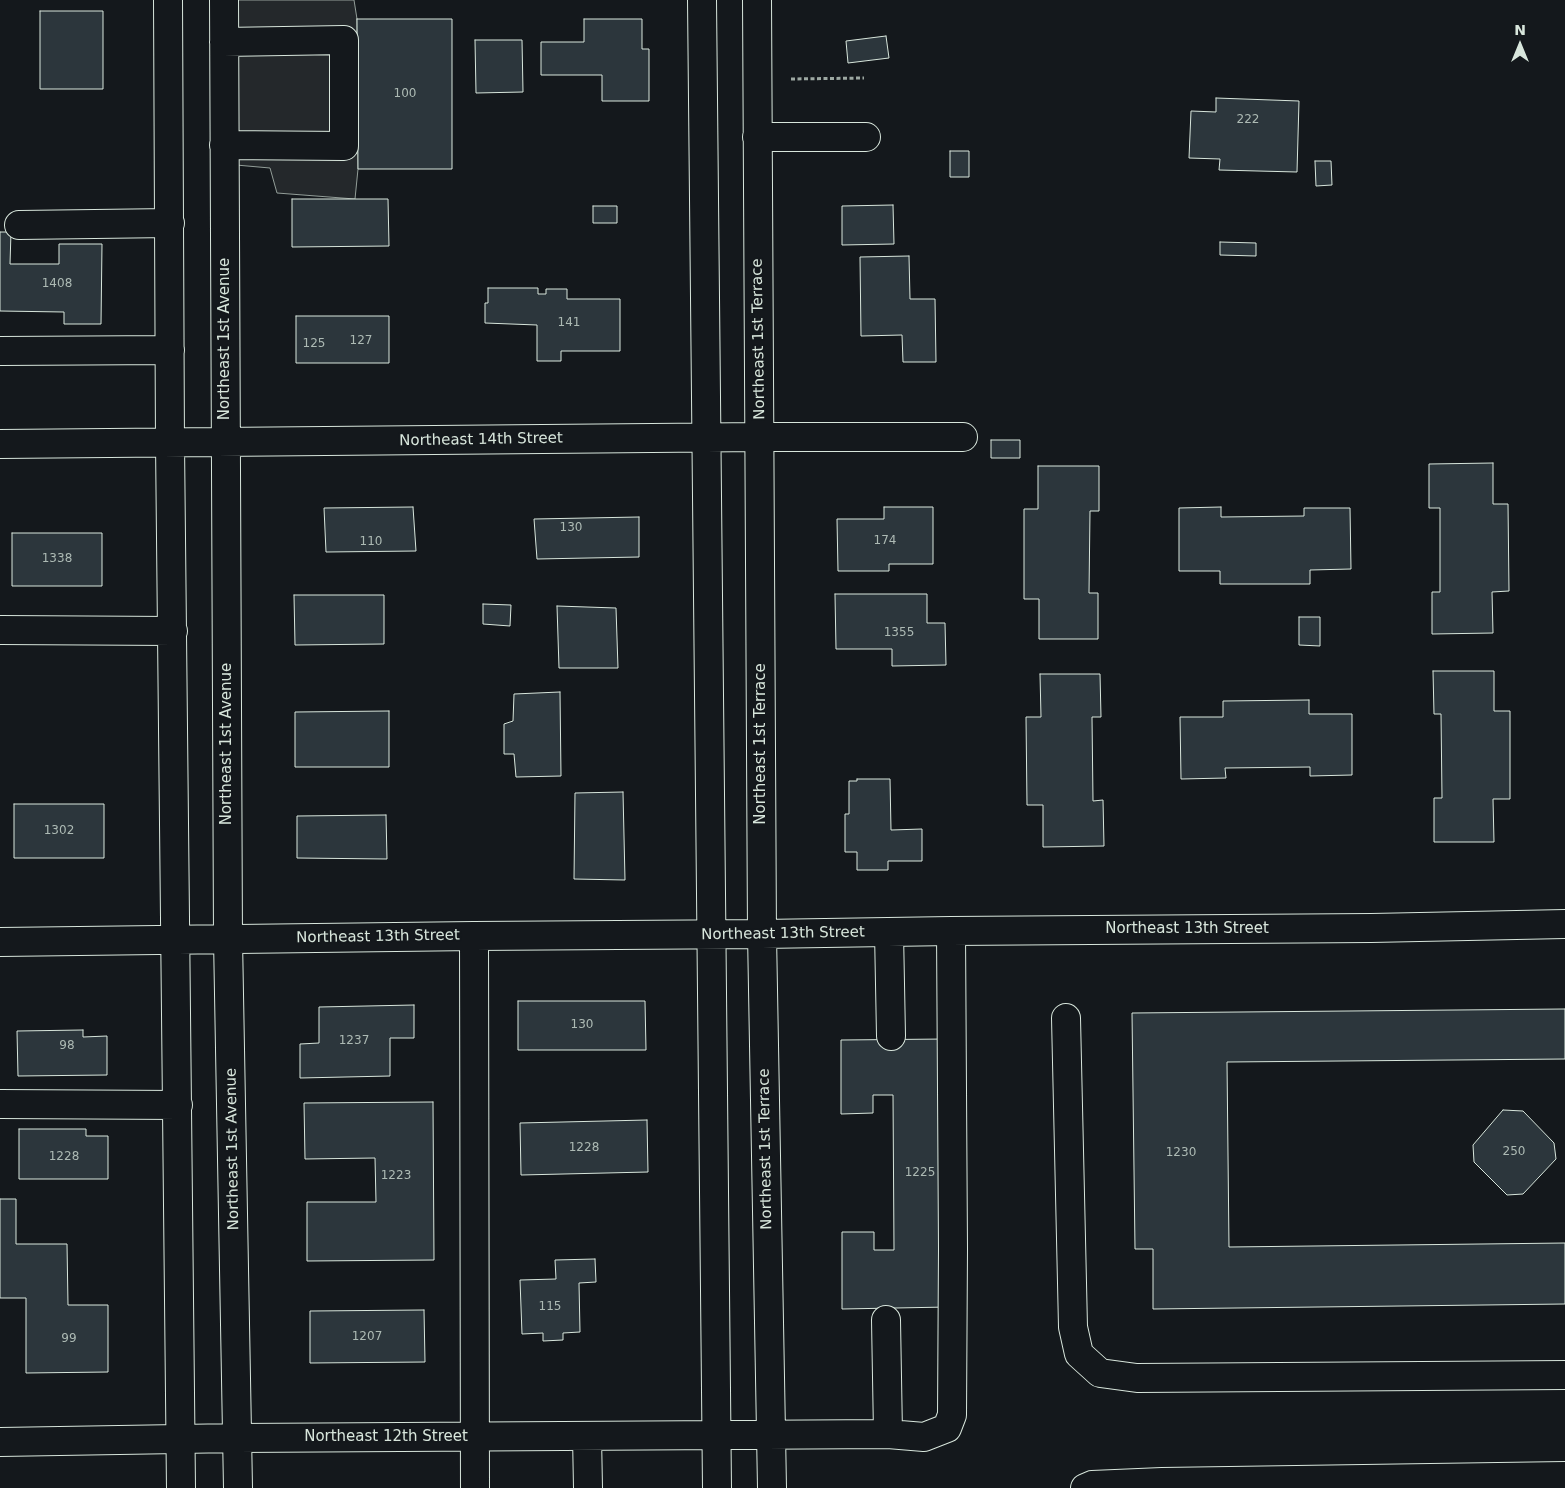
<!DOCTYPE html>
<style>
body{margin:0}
#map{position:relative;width:1565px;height:1488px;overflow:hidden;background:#14181c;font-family:"DejaVu Sans",sans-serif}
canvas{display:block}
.north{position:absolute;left:1495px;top:20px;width:50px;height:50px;-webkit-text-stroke:4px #14181c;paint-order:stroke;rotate:0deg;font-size:14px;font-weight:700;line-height:20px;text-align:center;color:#d8e6dc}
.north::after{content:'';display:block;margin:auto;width:18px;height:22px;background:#d8e6dc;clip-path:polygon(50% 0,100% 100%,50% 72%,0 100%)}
</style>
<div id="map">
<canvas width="1565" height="1488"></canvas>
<div class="north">N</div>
</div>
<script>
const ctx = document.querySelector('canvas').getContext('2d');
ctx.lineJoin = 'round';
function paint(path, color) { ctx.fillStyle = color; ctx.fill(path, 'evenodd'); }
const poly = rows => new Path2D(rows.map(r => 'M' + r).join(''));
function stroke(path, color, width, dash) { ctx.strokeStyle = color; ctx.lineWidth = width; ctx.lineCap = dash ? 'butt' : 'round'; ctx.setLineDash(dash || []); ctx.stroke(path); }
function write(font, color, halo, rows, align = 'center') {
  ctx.font = font + ' "DejaVu Sans",sans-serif'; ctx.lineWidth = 4; ctx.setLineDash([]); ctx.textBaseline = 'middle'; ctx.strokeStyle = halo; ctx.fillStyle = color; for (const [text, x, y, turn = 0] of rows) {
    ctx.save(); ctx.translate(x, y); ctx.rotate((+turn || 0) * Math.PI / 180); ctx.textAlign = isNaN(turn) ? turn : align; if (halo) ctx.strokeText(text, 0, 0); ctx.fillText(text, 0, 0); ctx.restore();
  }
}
const parking = poly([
 [235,0,354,0,357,19,358,169,355,199,277,193,270,168,236,165,235,0]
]);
paint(parking, '#24282b');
stroke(parking, '#939e99', 1);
const building = poly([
 [40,11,103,11,103,89,40,89,40,11],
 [357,19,452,19,452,169,358,169,357,19],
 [584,19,642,19,642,49,649,49,649,101,602,101,602,75,541,75,541,42,584,42,584,19],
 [886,36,889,58,848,63,846,41,886,36],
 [475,40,522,40,523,92,476,93,475,40],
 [1216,98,1299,101,1297,172,1219,170,1220,159,1189,158,1191,111,1216,112,1216,98],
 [950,151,969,151,969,177,950,177,950,151],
 [1315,161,1331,161,1332,185,1316,186,1315,161],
 [292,199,388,199,389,246,292,247,292,199],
 [893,205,894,244,842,245,842,206,893,205],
 [593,206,617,206,617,223,593,223,593,206],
 [0,232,11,232,10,264,59,264,59,244,102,244,101,324,64,324,64,312,0,311,0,232],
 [1220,242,1256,243,1256,256,1220,255,1220,242],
 [909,256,910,299,935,299,936,362,903,362,902,335,861,336,860,257,909,256],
 [488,288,538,288,538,294,546,294,546,289,567,289,567,299,620,299,620,351,561,351,561,361,537,361,537,325,485,323,485,303,488,303,488,288],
 [296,316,389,316,389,363,296,363,296,316],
 [991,440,1020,440,1020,458,991,458,991,440],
 [1493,463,1493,504,1508,504,1509,591,1492,592,1493,633,1432,634,1432,592,1440,592,1440,508,1429,508,1429,464,1493,463],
 [1038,466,1099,466,1099,511,1090,511,1089,593,1098,593,1098,639,1039,639,1039,599,1024,599,1024,509,1038,509,1038,466],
 [413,507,416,551,326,552,324,508,413,507],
 [884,507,933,507,933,564,889,564,889,571,838,571,837,519,884,519,884,507],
 [1221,507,1221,517,1304,516,1304,508,1350,508,1351,569,1310,570,1310,584,1220,584,1220,571,1179,571,1179,508,1221,507],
 [639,517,639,557,537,559,534,519,639,517],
 [12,533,102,533,102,586,12,586,12,533],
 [835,594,927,594,927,623,945,623,946,665,892,666,892,649,836,649,835,594],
 [294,595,384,595,384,644,295,645,294,595],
 [483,604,511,605,510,626,483,624,483,604],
 [557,606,616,608,618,668,559,668,557,606],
 [1299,617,1320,617,1320,646,1299,645,1299,617],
 [1433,671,1494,671,1494,711,1510,711,1510,799,1493,799,1494,842,1434,842,1434,798,1442,798,1441,714,1434,714,1433,671],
 [1040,674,1100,674,1101,717,1092,717,1093,801,1103,800,1104,846,1043,847,1043,805,1027,805,1026,717,1041,717,1040,674],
 [560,692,561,776,516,777,514,754,504,754,504,724,513,721,514,694,560,692],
 [1309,700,1309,714,1352,714,1352,775,1310,776,1310,767,1225,768,1226,778,1181,779,1180,717,1223,717,1223,701,1309,700],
 [389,711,389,767,295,767,295,712,389,711],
 [857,779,890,779,891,830,922,829,922,861,888,861,888,870,857,870,857,852,845,852,845,814,849,814,849,781,857,781,857,779],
 [623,792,625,880,574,879,575,793,623,792],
 [14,804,104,804,104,858,14,858,14,804],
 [386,815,387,859,297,858,297,816,386,815],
 [518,1001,645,1001,646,1050,518,1050,518,1001],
 [414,1005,414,1038,390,1038,390,1076,300,1078,300,1044,319,1043,319,1007,414,1005],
 [1565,1009,1565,1059,1227,1062,1229,1247,1565,1243,1565,1304,1153,1309,1153,1249,1135,1249,1132,1013,1565,1009],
 [83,1030,83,1037,107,1036,107,1075,18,1076,17,1031,83,1030],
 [946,1039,948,1307,842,1309,842,1232,874,1232,874,1250,894,1250,893,1095,873,1095,873,1113,841,1114,841,1040,946,1039],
 [433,1102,434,1260,307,1261,307,1202,376,1202,375,1158,305,1159,304,1103,433,1102],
 [1503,1110,1523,1111,1554,1143,1556,1159,1523,1194,1507,1195,1474,1162,1473,1145,1503,1110],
 [647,1120,648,1172,521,1175,520,1123,647,1120],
 [19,1129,86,1129,86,1136,108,1136,108,1179,19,1179,19,1129],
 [0,1199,16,1199,16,1244,67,1244,68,1305,108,1305,108,1372,26,1373,26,1298,0,1298,0,1199],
 [595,1259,596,1282,579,1283,580,1332,563,1333,563,1340,543,1341,543,1333,522,1334,520,1280,556,1279,555,1260,595,1259],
 [424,1310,425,1362,310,1363,310,1311,424,1310]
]);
paint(building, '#2c363c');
stroke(building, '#d8e6dc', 1);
const minor = poly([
 [168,0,170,443,181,1488],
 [224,0,228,939,238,1488],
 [702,0,717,1488],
 [757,0,762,934,772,1488],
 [224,42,344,40,344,146,224,145],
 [757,137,866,137],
 [19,225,170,223],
 [0,351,170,350],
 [0,444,760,437,963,437],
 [0,630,173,631],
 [889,932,891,1036],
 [474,936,475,1488],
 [0,942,474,936,762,934,951,931,1371,928,1565,924],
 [1066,1018,1073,1327,1079,1354,1100,1373,1137,1378,1565,1375],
 [0,1104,178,1105],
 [888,1434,924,1437,947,1428,952,1415,953,1249,951,931],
 [587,1436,588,1488],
 [0,1442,238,1438,888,1434,886,1320],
 [1085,1488,1092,1485,1162,1482,1565,1476]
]);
stroke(minor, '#d8e6dc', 30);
stroke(poly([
 [791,79,864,78]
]), '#9da8a2', 3, [4, 2.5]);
stroke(minor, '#14181c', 28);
write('12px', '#adbab4', null, [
 ["100",405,94],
 ["222",1248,120],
 ["1408",57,284],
 ["141",569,323],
 ["127",361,341],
 ["125",314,344],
 ["130",571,528],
 ["174",885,541],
 ["110",371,542],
 ["1338",57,559],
 ["1355",899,633],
 ["1302",59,831],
 ["130",582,1025],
 ["1237",354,1041],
 ["98",67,1046],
 ["1228",584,1148],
 ["250",1514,1152],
 ["1230",1181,1153],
 ["1228",64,1157],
 ["1225",920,1173],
 ["1223",396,1176],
 ["115",550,1307],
 ["1207",367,1337],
 ["99",69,1339]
]);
write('15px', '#d8e6dc', '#14181c', [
 ["Northeast 1st Avenue",225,339,-90],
 ["Northeast 1st Terrace",759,339,-91],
 ["Northeast 14th Street",481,440,-1],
 ["Northeast 1st Avenue",227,744,-90],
 ["Northeast 1st Terrace",761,744,-90],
 ["Northeast 13th Street",1187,929],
 ["Northeast 13th Street",783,934,-1],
 ["Northeast 13th Street",378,937,-1],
 ["Northeast 1st Avenue",233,1149,-91],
 ["Northeast 1st Terrace",766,1149,-91],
 ["Northeast 12th Street",386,1437]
]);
</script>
